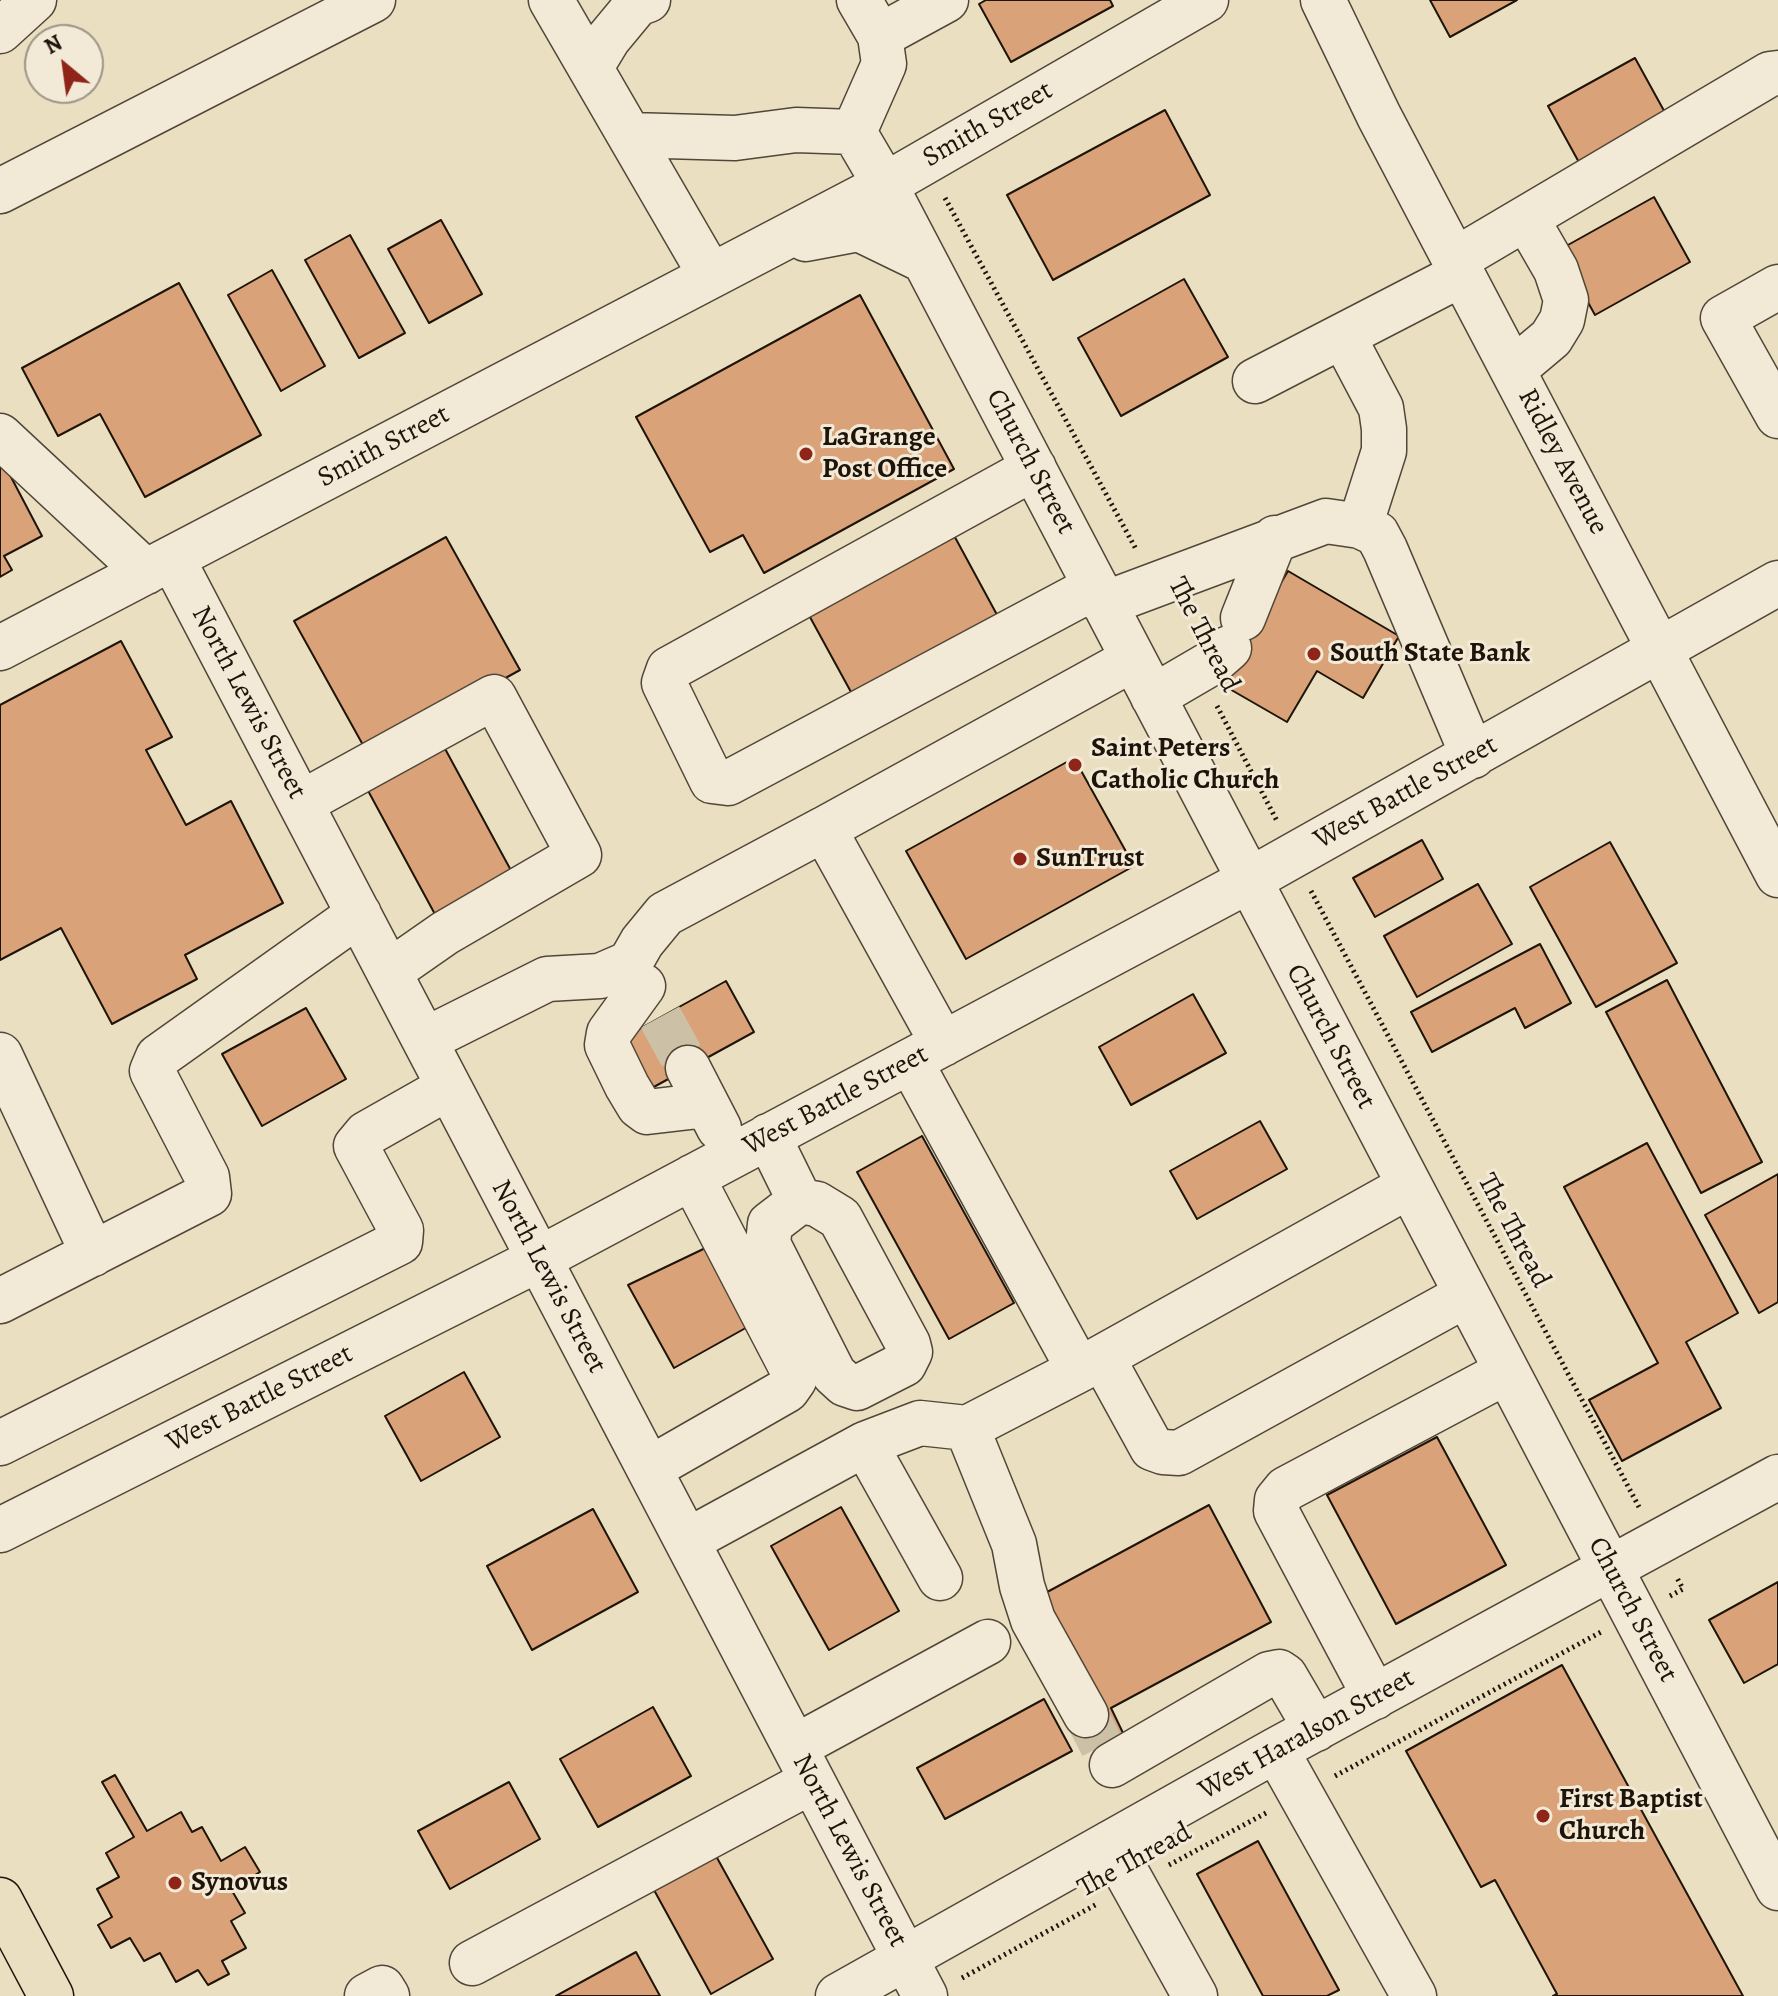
<!DOCTYPE html>
<style>
body{margin:0}
#map{position:relative;width:1778px;height:1996px;overflow:hidden;background:#ebdfc2;font-family:Alegreya,serif}
canvas{display:block}
.north{position:absolute;left:24px;top:24px;width:80px;height:80px;box-sizing:border-box;background:#f2ead7;border:2px solid #9d9485;border-radius:50%;rotate:331deg;font-size:22px;font-weight:700;line-height:32px;text-align:center;color:#1e140a}
.north::after{content:'';display:block;margin:auto;width:28px;height:36px;background:#8f2418;clip-path:polygon(50% 0,100% 100%,50% 72%,0 100%)}
</style>
<div id="map">
<canvas width="1778" height="1996"></canvas>
<div class="north">N</div>
</div>
<script>
const ctx = document.querySelector('canvas').getContext('2d');
ctx.lineJoin = 'round';
function paint(path, color) { ctx.fillStyle = color; ctx.fill(path, 'evenodd'); }
const poly = rows => new Path2D(rows.map(r => 'M' + r).join(''));
function stroke(path, color, width, dash) { ctx.strokeStyle = color; ctx.lineWidth = width; ctx.lineCap = dash ? 'butt' : 'round'; ctx.setLineDash(dash || []); ctx.stroke(path); }
function write(font, color, halo, rows, align = 'center') {
  ctx.font = font + ' Alegreya,serif'; ctx.lineWidth = 6; ctx.setLineDash([]); ctx.textBaseline = 'middle'; ctx.strokeStyle = halo; ctx.fillStyle = color; for (const [text, x, y, turn = 0] of rows) {
    ctx.save(); ctx.translate(x, y); ctx.rotate((+turn || 0) * Math.PI / 180); ctx.textAlign = isNaN(turn) ? turn : align; if (halo) ctx.strokeText(text, 0, 0); ctx.fillText(text, 0, 0); ctx.restore();
  }
}
const building = poly([
 [986,0,1110,0,1113,6,1011,62,979,4,986,0],
 [1430,0,1517,0,1450,37,1430,0],
 [1635,58,1668,118,1581,166,1548,106,1635,58],
 [1165,110,1210,195,1053,280,1007,195,1165,110],
 [1654,197,1690,262,1595,315,1559,250,1654,197],
 [441,220,482,294,429,323,388,249,441,220],
 [350,235,405,333,359,358,305,260,350,235],
 [272,270,325,366,281,391,228,295,272,270],
 [1184,279,1228,357,1121,416,1078,338,1184,279],
 [179,283,261,435,145,497,100,414,58,436,22,368,179,283],
 [860,295,954,469,764,573,743,535,710,552,636,417,860,295],
 [0,456,42,536,4,556,12,570,0,577,0,456],
 [950,528,1002,624,857,703,805,608,950,528],
 [446,537,520,670,368,754,294,621,446,537],
 [1288,571,1399,636,1363,698,1317,671,1287,722,1221,684,1288,571],
 [121,641,172,737,146,750,186,825,231,801,283,903,185,955,197,979,112,1024,61,928,0,960,0,705,121,641],
 [443,745,514,876,437,918,366,787,443,745],
 [1074,758,1134,866,966,959,906,851,1074,758],
 [1422,840,1443,879,1375,917,1353,878,1422,840],
 [1610,842,1677,963,1596,1007,1530,887,1610,842],
 [1478,884,1512,944,1417,997,1384,936,1478,884],
 [1540,944,1571,1003,1525,1028,1515,1008,1432,1052,1411,1012,1540,944],
 [1667,980,1762,1162,1701,1193,1606,1012,1667,980],
 [726,981,754,1032,641,1094,614,1043,726,981],
 [1193,994,1226,1053,1131,1105,1099,1047,1193,994],
 [306,1008,346,1079,262,1126,222,1054,306,1008],
 [1260,1121,1287,1169,1197,1219,1170,1171,1260,1121],
 [922,1136,1014,1303,949,1339,857,1172,922,1136],
 [1647,1143,1738,1313,1686,1342,1721,1408,1622,1461,1589,1400,1658,1363,1564,1187,1647,1143],
 [1778,1174,1778,1302,1759,1313,1705,1215,1778,1174],
 [718,1242,760,1320,674,1368,628,1285,718,1242],
 [464,1372,500,1437,421,1481,385,1416,464,1372],
 [1437,1437,1506,1565,1396,1624,1327,1495,1437,1437],
 [1209,1505,1271,1622,1111,1708,1124,1735,1095,1750,1080,1719,1036,1598,1209,1505],
 [841,1507,899,1611,829,1650,771,1546,841,1507],
 [593,1509,638,1592,532,1650,487,1566,593,1509],
 [1778,1582,1778,1664,1744,1683,1709,1620,1778,1582],
 [1562,1665,1743,1996,1553,1996,1557,1994,1495,1880,1481,1887,1406,1751,1562,1665],
 [1044,1699,1072,1751,945,1819,917,1768,1044,1699],
 [653,1707,691,1776,598,1827,560,1759,653,1707],
 [115,1775,147,1831,181,1812,192,1832,202,1827,221,1861,245,1847,260,1872,231,1889,245,1913,231,1921,246,1948,222,1961,229,1974,208,1985,198,1970,176,1982,160,1953,144,1961,130,1938,111,1948,98,1925,112,1917,97,1889,119,1877,106,1853,134,1837,102,1782,115,1775],
 [509,1782,540,1839,450,1889,418,1831,509,1782],
 [1258,1841,1339,1990,1327,1996,1263,1996,1197,1874,1258,1841],
 [716,1856,773,1959,711,1994,654,1890,716,1856],
 [636,1952,660,1996,556,1996,636,1952]
]);
paint(building, '#daa279');
stroke(building, '#1e140a', 2);
stroke(poly([
 [660,1017,688,1068],
 [1086,1715,1102,1746]
]), '#ccc1a6', 44, [44, 22]);
const minor = poly([
 [551,0,711,276],
 [859,0,880,36,884,64,854,132,885,185,1778,1888],
 [1323,0,1379,116,1778,875],
 [0,31,34,0],
 [880,36,946,0],
 [591,67,608,39,637,4,648,0],
 [630,135,735,138,796,130,854,132],
 [0,191,373,0],
 [806,239,859,229,925,261],
 [1455,260,1770,74,1778,73],
 [1778,287,1723,318,1778,416],
 [1343,336,1381,408,1384,429,1384,451,1360,526],
 [1513,370,1551,338,1562,320,1566,300,1556,270,1526,218],
 [1255,381,1462,274],
 [0,436,146,572],
 [1034,468,669,669,664,683,712,781,728,783,1095,587],
 [172,558,925,1996],
 [1104,604,1326,521,1360,526,1377,534,1385,549,1473,756],
 [1243,618,1275,538],
 [0,648,885,185,1206,0],
 [1153,697,1213,662,1229,648],
 [301,803,494,697,579,855,445,933,389,972],
 [643,986,609,1033,607,1045,627,1086,639,1106,647,1112,707,1105],
 [425,1040,547,979,600,976,630,963,642,942,665,914,824,829],
 [943,1044,824,829,1133,659],
 [0,1055,93,1254],
 [910,1061,1079,1370,1409,1186],
 [688,1068,719,1128],
 [768,1136,800,1201,817,1204,840,1218,908,1344,910,1352,904,1364,857,1388,845,1384,834,1374,768,1244,770,1224,800,1201],
 [0,1301,209,1194,207,1177,152,1071,158,1057,359,914],
 [1102,1357,1152,1448,1163,1452,1179,1453,1466,1295],
 [1079,1370,967,1428,1014,1544,1022,1586,1033,1620,1086,1715],
 [0,1443,400,1242,401,1230,356,1146,366,1134,449,1087],
 [865,1444,920,1423,967,1428],
 [649,1469,787,1390,794,1380,792,1369,692,1177],
 [0,1530,539,1259,1248,881,1778,583],
 [687,1541,865,1444,940,1578],
 [1375,1697,1276,1511,1277,1500,1286,1489,1506,1372],
 [795,1747,988,1642],
 [1276,1750,1414,1996],
 [1112,1765,1269,1674,1279,1672,1285,1676,1316,1729],
 [1110,1843,1195,1996],
 [472,1963,812,1781],
 [367,1996,382,1988,387,1996],
 [838,1996,1276,1750,1778,1477]
]);
const major = poly([
 [0,1900,51,1996]
]);
stroke(minor, '#514738', 47);
stroke(major, '#1e140a', 47);
stroke(poly([
 [945,198,1137,551],
 [1217,706,1277,821],
 [1311,891,1639,1507],
 [1670,1596,1683,1589,1676,1576],
 [1335,1776,1601,1632],
 [1169,1865,1266,1813],
 [962,1978,1097,1904]
]), '#1e140a', 5, [2, 4]);
stroke(minor, '#f2ead7', 44);
stroke(major, '#ebdfc2', 44);
for (const [x, y, r, color] of [
 [806,454,8,"#8f2418"],
 [1314,654,8,"#8f2418"],
 [1075,765,8,"#8f2418"],
 [1020,859,8,"#8f2418"],
 [1543,1816,8,"#8f2418"],
 [175,1883,8,"#8f2418"]
]) { const dot = new Path2D(); dot.arc(x, y, r, 0, 2 * Math.PI); ctx.fillStyle = color; ctx.fill(dot); stroke(dot, '#f2ead7', 3); }
write('28px', '#1e140a', '#f2ead7', [
 ["Smith Street",988,125,-30],
 ["Smith Street",384,447,-28],
 ["Church Street",1030,462,62],
 ["Ridley Avenue",1562,462,62],
 ["The Thread",1203,635,63],
 ["North Lewis Street",248,703,62],
 ["West Battle Street",1406,793,-29],
 ["Church Street",1330,1037,62],
 ["West Battle Street",836,1101,-28],
 ["The Thread",1513,1231,62],
 ["North Lewis Street",548,1277,62],
 ["West Battle Street",260,1399,-27],
 ["Church Street",1632,1610,62],
 ["West Haralson Street",1307,1735,-29],
 ["North Lewis Street",849,1851,62],
 ["The Thread",1135,1861,-29]
]);
write('bold 28px', '#1e140a', '#f2ead7', [
 ["LaGrange",822,438],
 ["Post Office",822,470],
 ["South State Bank",1330,654],
 ["Saint Peters",1091,749],
 ["Catholic Church",1091,781],
 ["SunTrust",1036,859],
 ["First Baptist",1559,1800],
 ["Church",1559,1832],
 ["Synovus",191,1883]
], 'left');
</script>
